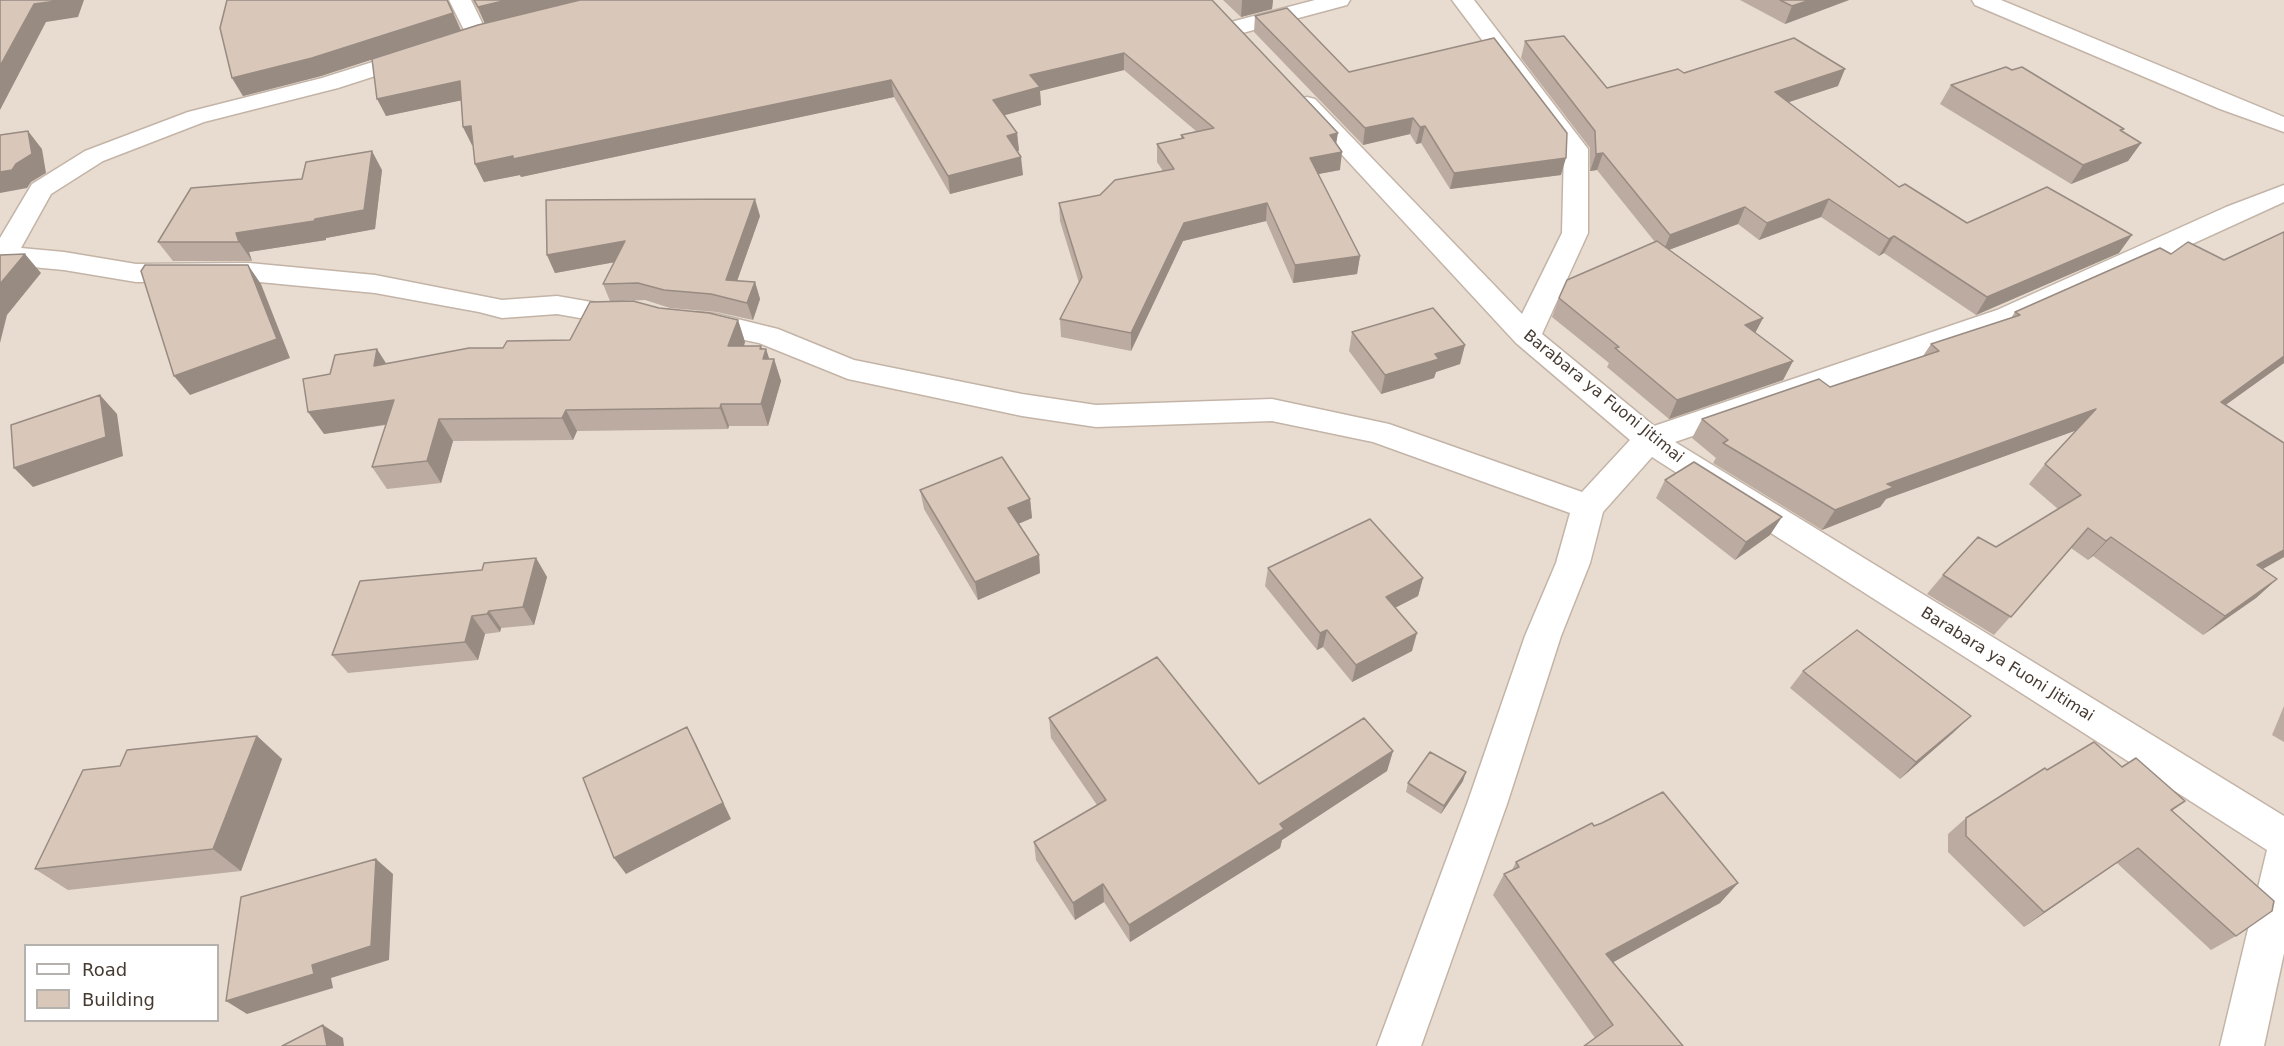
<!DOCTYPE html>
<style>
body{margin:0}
#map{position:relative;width:2284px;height:1046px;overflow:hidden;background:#f4ebe3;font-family:"DejaVu Sans",sans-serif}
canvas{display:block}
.legend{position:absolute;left:24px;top:944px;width:195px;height:78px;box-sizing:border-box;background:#fff;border:2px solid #b5b1ad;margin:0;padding:8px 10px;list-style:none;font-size:18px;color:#463b32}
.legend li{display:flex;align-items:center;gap:12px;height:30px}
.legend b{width:30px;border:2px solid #b5b1ad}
</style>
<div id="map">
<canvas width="2284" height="1046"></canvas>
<ul class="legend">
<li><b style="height:8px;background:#fff"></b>Road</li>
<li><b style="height:16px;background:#d9c7ba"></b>Building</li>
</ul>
</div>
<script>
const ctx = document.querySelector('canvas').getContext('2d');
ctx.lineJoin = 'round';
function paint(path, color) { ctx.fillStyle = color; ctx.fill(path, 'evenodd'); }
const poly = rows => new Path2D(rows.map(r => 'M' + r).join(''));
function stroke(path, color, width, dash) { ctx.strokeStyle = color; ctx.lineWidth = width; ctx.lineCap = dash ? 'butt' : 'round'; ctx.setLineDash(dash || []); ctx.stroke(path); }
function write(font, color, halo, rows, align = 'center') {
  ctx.font = font + ' "DejaVu Sans",sans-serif'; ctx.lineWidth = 4.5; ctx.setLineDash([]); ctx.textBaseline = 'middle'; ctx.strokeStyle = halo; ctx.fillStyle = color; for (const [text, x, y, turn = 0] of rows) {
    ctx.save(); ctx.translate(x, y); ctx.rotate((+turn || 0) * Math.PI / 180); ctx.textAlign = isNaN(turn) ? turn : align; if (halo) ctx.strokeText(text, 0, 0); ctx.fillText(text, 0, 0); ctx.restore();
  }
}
paint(poly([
 [0,0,2284,0,2284,1046,0,1046],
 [26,946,218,946,218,1020,26,1020]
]), '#e8dcd0');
const minor = poly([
 [449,0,471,0,488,35,485,40,477,42,469,40,449,0],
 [1315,0,1350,0,1347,5,1235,35,1227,33,1224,28,1227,23,1315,0],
 [1452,0,1474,0,1588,149,1588,233,1542,334,1654,426,1997,310,2226,207,2284,185,2284,202,2017,324,1675,442,2284,816,2284,953,2264,1046,2220,1046,2267,850,1652,457,1603,512,1590,563,1561,636,1507,804,1421,1046,1377,1046,1467,804,1525,636,1556,563,1570,513,1373,442,1272,421,1096,427,1022,416,848,379,759,343,687,328,683,321,687,314,697,312,717,314,778,329,854,360,1022,394,1096,405,1272,399,1389,424,1582,492,1630,440,1516,343,1295,104,1299,99,1307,97,1315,99,1522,314,1562,233,1564,149,1452,0],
 [1972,0,2001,0,2284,117,2284,132,2220,109,1975,5,1972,0],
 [417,48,425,50,428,55,425,60,338,88,204,122,103,161,51,194,21,248,64,252,136,264,249,263,375,275,502,300,557,296,603,304,629,303,639,305,643,312,639,319,603,322,557,314,502,318,479,312,375,293,249,281,136,282,64,270,0,264,0,238,32,184,85,151,188,112,322,78,417,48]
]);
stroke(minor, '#c3b4a7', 3);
paint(minor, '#fff');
paint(poly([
 [227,0,448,0,461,30,485,23,473,0,1212,0,1336,143,1340,170,1318,174,1360,256,1357,274,1293,283,1266,221,1183,241,1131,351,1061,337,1060,319,1079,283,1060,221,1059,203,1100,195,1163,171,1157,162,1157,144,1181,139,1181,135,1196,131,1124,70,1040,91,1041,105,1004,115,1017,133,1019,151,1017,151,1023,175,950,194,894,97,521,177,520,175,484,182,475,164,473,145,472,145,463,127,461,100,386,116,372,59,321,76,243,96,232,78],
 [1223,0,1273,0,1272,9,1241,17],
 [1740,0,1849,0,1785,24],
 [1255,16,1349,72,1561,175,1450,189,1421,143,1416,144,1410,134,1363,145,1254,32],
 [1525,41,1607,88,1684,73,1838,86,1788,102,1899,187,1967,223,2119,253,1976,315,1884,253,1879,256,1821,217,1759,240,1738,224,1669,250,1763,318,1755,333,1793,361,1783,380,1669,419,1607,367,1609,363,1552,317,1559,298,1655,242,1597,170,1590,171,1590,148,1521,58],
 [1951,85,2122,132,2141,143,2128,161,2071,184,1940,104],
 [382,170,375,229,326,238,326,240,249,252,252,261,173,261,158,242,302,179],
 [760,216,737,281,755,282,760,299,753,320,717,312,670,308,645,300,620,301,659,308,738,320,745,342,744,346,766,349,769,359,774,359,781,381,768,426,729,426,728,429,577,431,573,440,453,441,441,483,387,489,372,467,386,425,324,434,386,363,503,348,570,340,610,301,603,284,615,262,555,273,547,255],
 [2284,232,2284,363,2225,405,2284,557,2263,569,2277,579,2256,598,2203,635,2093,556,2088,560,2071,548,1994,635,1927,594,1943,575,1996,547,2058,509,2029,484,2045,464,2077,430,1886,499,1880,507,1822,530,1713,463,1716,458,1692,438,1702,419,1830,387,1923,356,1931,344,2011,318,2015,312,2171,254,2224,260],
 [1352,332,1465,345,1460,364,1436,372,1434,378,1381,394,1349,351],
 [1665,480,1770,535,1735,560,1656,498],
 [920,490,1030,499,1032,518,1018,524,1039,555,1040,573,978,600,924,509],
 [536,558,547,577,534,625,501,628,500,632,485,634,478,660,348,673,332,655,482,570],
 [1268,568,1423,578,1418,596,1395,608,1412,651,1352,682,1323,647,1317,650,1265,586],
 [1803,671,1954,732,1900,779,1790,688],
 [2284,706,2284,742,2272,735],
 [1049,718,1259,784,1393,751,1387,771,1282,840,1280,848,1130,942,1104,902,1075,920,1036,860,1034,842,1097,805,1051,738],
 [257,736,282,759,241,871,68,890,35,869,120,766],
 [2122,767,2185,801,2172,811,2236,936,2211,950,2117,863,2024,927,1948,852,1948,834,1966,818,2047,770],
 [1463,781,1441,814,1406,792,1408,783],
 [1594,826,1738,883,1720,903,1613,962,1683,1046,1595,1038,1493,895,1504,874,1512,870,1516,862]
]), '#bbaba0');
paint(poly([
 [64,0,84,0,78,17,46,22,0,110,0,66,34,4],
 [507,0,583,0,485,24,478,7],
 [1242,0,1273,0,1272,9,1241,17],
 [1810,0,1849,0,1785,24,1792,6],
 [453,13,461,31,321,76,243,96,232,78],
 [1124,53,1124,70,1040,91,1041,105,995,118,993,100,1030,75],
 [1845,69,1838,86,1768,109,1775,92],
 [891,80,894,97,521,177,520,175,484,182,475,164],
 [460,81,468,99,386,116,377,99],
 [1413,118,1410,134,1363,145,1365,128],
 [471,126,479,144,472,145,463,127],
 [1425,126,1421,143,1416,144,1420,127],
 [28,131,42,149,46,173,31,182,27,188,0,193,0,172],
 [1017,133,1019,151,1009,154,1007,136],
 [1338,133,1335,151,1330,135],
 [2141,143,2128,161,2071,184,2083,165],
 [372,151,382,170,375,229,326,238,326,240,249,252,252,261,239,242,236,233,315,219],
 [1342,152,1340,170,1308,176,1310,158],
 [1603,153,1597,170,1590,171,1596,154],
 [1021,157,1023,175,950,194,948,176],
 [1566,158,1561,175,1450,189,1454,173],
 [755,199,760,216,731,298,726,280],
 [1829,199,1821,217,1759,240,1767,223],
 [1267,203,1266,221,1183,241,1131,351,1131,333,1184,223],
 [1745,207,1738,224,1663,252,1670,235],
 [2132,235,2119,253,1976,315,1987,297],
 [1894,236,1884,253,1879,256,1889,239],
 [625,241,632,259,555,273,547,255],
 [25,254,41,273,7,315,0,343,0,284],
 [1360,256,1357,274,1293,283,1295,265],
 [248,265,261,284,290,358,190,395,174,376],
 [755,282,760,299,753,320,747,303],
 [1763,318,1753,337,1745,325],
 [738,320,745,342,736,368,728,346],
 [1465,345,1460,364,1436,372,1434,378,1381,394,1385,375,1435,354],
 [761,346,764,355,766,349,772,367,774,359,781,381,768,426,761,404,760,349],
 [377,349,391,371,374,366],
 [2284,356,2284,363,2202,422,2221,402],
 [1793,361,1783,380,1669,419,1677,400],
 [100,395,117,414,123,456,33,487,14,468],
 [394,400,408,421,324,434,308,412],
 [721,404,729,426,728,429,720,408],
 [2096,409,2080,429,1886,499,1880,507,1822,530,1835,510,1887,484],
 [566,410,577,431,573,440,562,418],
 [439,419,453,441,441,483,427,461],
 [1030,499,1032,518,1011,527,1008,508],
 [1782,517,1770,535,1735,560,1746,542],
 [2111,537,2093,556,2088,560,2106,541],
 [2284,550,2284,557,2236,584,2257,565],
 [1039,555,1040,573,978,600,975,582],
 [536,558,547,577,534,625,523,607],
 [1423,578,1418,596,1381,615,1386,597],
 [2277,579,2256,598,2203,635,2225,616],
 [489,611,501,628,500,632,487,614],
 [472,616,485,634,478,660,465,642],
 [1327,630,1323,647,1317,650,1320,633],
 [1417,633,1412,651,1352,682,1356,665],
 [1971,716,1954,732,1900,779,1916,762],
 [687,727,696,744,731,819,626,874,614,858],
 [257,736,282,759,241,871,213,849],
 [1393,751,1387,771,1282,840,1280,848,1130,942,1129,925,1280,824],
 [1466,772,1463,781,1441,814,1444,806],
 [2138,848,2117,863,2024,927,2044,912],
 [376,859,393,874,389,960,331,978,333,988,247,1014,226,1001,312,965],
 [1738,883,1720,903,1592,974,1606,954],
 [1103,884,1104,902,1075,920,1073,903],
 [323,1025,343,1038,344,1046,327,1046]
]), '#988b82');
const building = poly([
 [0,0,64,0,34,4,0,66,0,0],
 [227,0,447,0,453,13,312,58,232,78,220,28,227,0],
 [474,0,507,0,478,7,474,0],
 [580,0,1212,0,1338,133,1330,135,1342,152,1310,158,1360,256,1295,265,1267,203,1184,223,1131,333,1060,319,1082,277,1059,203,1100,195,1115,180,1174,169,1157,144,1184,138,1181,135,1214,128,1124,53,1030,75,1040,87,993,100,1017,133,1007,136,1021,157,948,176,891,80,513,159,513,156,475,164,471,126,463,127,460,81,377,99,372,59,478,25,580,0],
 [1780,0,1810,0,1792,6,1780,0],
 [1287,8,1349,72,1494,38,1567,133,1566,158,1454,173,1425,126,1420,127,1413,118,1365,128,1255,16,1287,8],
 [1564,36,1607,88,1678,69,1684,73,1794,38,1845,69,1775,92,1899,187,1905,184,1967,223,2047,187,2132,235,1987,297,1894,236,1889,239,1829,199,1767,223,1745,207,1670,235,1603,153,1596,154,1595,131,1525,41,1564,36],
 [2006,67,2012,70,2022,67,2124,129,2120,130,2141,143,2083,165,1951,85,2006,67],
 [28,131,32,154,16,164,12,170,0,172,0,135,28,131],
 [372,151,364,210,315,219,314,221,236,233,239,242,158,242,191,188,302,179,306,162,372,151],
 [755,199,726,280,755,282,747,303,711,294,664,290,638,283,603,284,625,241,547,255,546,200,755,199],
 [2284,232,2284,356,2221,402,2284,443,2284,550,2257,565,2277,579,2225,616,2111,537,2106,541,2088,528,2011,617,1943,575,1978,537,1996,547,2081,495,2045,464,2096,409,1887,484,1894,487,1835,510,1723,443,1728,440,1702,419,1819,379,1830,387,1939,351,1931,344,2020,315,2015,312,2160,248,2171,254,2188,242,2224,260,2284,232],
 [1657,241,1763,318,1745,325,1793,361,1677,400,1615,348,1619,347,1559,298,1567,280,1657,241],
 [25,254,0,284,0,255,25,254],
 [145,265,248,265,277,339,174,376,141,271,145,265],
 [633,301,659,308,709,313,738,320,728,346,761,346,760,349,766,349,763,359,774,359,761,404,721,404,720,408,566,410,562,418,439,419,427,461,372,467,394,400,308,412,303,379,330,374,335,355,377,349,374,366,469,348,503,348,507,341,570,340,590,302,633,301],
 [1433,308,1465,345,1435,354,1439,359,1385,375,1352,332,1433,308],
 [100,395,106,437,14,468,11,425,100,395],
 [1002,457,1030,499,1008,508,1039,555,975,582,920,490,1002,457],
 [1694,462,1782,517,1746,542,1665,480,1694,462],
 [1370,519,1423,578,1386,597,1417,633,1356,665,1327,630,1320,633,1268,568,1370,519],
 [536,558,523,607,489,611,487,614,472,616,465,642,332,655,360,581,482,570,484,563,536,558],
 [1857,630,1971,716,1916,762,1803,671,1857,630],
 [1157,657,1259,784,1364,718,1393,751,1280,824,1284,829,1129,925,1103,884,1073,903,1034,842,1106,800,1049,718,1157,657],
 [687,727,723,803,614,858,583,778,687,727],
 [257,736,213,849,35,869,83,770,120,766,127,750,257,736],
 [2094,742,2122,767,2136,758,2185,801,2171,810,2274,901,2272,911,2236,936,2138,848,2044,912,1966,836,1966,818,2045,768,2047,770,2094,742],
 [1430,752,1466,772,1444,806,1408,783,1430,752],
 [1663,792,1738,883,1606,954,1683,1046,1584,1046,1613,1025,1504,874,1519,867,1516,862,1592,823,1594,826,1602,823,1663,792],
 [376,859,371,946,312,965,314,974,226,1001,241,897,376,859],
 [323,1025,327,1046,282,1046,323,1025]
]);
paint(building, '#d9c7ba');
stroke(building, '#988b82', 1.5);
write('16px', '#463b32', '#fff', [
 ["Barabara ya Fuoni Jitimai",1603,397,39],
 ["Barabara ya Fuoni Jitimai",2007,665,32]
]);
</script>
